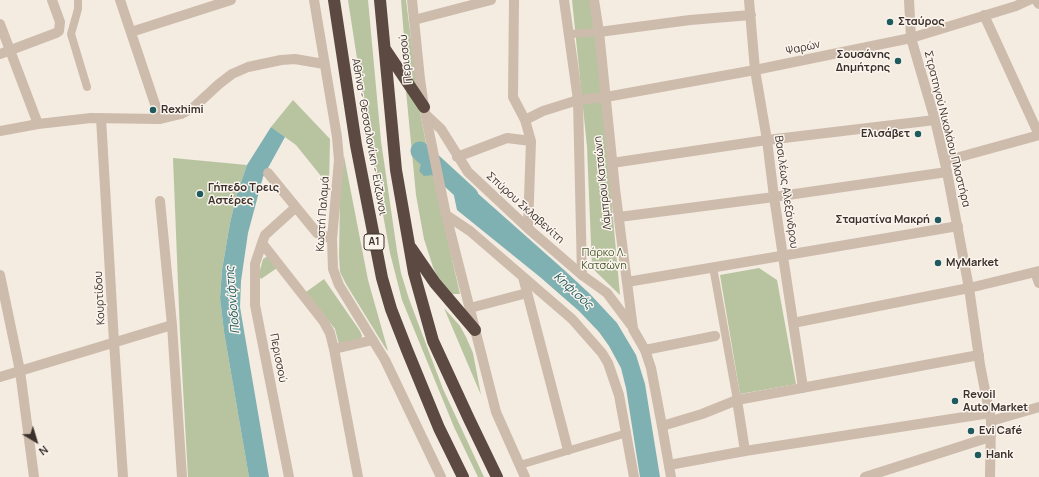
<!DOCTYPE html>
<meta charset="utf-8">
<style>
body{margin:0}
#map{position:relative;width:1039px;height:477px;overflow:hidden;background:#f4ebe1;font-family:Manrope,sans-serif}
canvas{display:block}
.north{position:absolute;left:16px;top:421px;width:40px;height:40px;-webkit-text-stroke:3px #fbf5ee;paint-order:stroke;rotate:142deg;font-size:11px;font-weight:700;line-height:16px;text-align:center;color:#3b302b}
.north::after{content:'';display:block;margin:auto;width:14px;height:18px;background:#3b302b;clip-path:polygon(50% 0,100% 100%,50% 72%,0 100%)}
</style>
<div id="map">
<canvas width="1039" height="477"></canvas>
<div class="north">N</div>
</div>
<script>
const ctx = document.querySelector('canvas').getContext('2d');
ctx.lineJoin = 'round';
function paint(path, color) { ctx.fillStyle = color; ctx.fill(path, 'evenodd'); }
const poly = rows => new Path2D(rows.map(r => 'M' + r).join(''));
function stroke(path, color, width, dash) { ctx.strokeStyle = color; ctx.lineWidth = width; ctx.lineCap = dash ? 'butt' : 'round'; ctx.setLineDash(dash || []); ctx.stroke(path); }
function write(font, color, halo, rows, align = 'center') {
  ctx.font = font + ' Manrope,sans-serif'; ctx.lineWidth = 3; ctx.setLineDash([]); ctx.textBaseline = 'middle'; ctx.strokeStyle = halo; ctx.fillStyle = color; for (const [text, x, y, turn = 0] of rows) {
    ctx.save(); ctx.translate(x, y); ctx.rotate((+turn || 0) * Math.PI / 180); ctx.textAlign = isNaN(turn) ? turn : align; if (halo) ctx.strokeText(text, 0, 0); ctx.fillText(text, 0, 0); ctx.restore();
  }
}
paint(poly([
 [348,0,368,0,381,141,397,251,401,273,409,299,443,389,484,477,478,477,454,427,402,300,390,253,370,143],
 [401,0,406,0,417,87,409,75,406,61],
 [572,0,590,0,601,85,620,295,592,268,587,147],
 [406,91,409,93,419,107,426,143,419,171,433,175,460,294,452,294,440,282,433,267,424,239,416,195],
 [293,100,330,139,329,186,296,145,271,127],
 [344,156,368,280,388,351,386,349,346,284,340,272,339,256,340,199],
 [173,158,247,165,237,194,230,223,222,270,220,298,224,332,249,477,188,477,180,334],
 [268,256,277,268,261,279,260,277,260,270,263,259],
 [759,268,777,280,796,384,740,394,720,275],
 [324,279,360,331,362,336,361,339,339,344,335,329,306,292],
 [444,308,460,326,466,337,473,353,481,395]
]), '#b8c4a0');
paint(poly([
 [271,127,285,137,263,177,248,233,241,281,240,307,242,319,269,477,249,477,224,332,220,298,222,270,230,223,237,194,247,165],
 [426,143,433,175,424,176,419,171],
 [448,167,563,269,590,294,617,323,636,355,645,384,660,477,640,477,626,388,621,368,609,346,599,332,579,311,540,277,457,210]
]), '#7fb0b2');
stroke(poly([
 [420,151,469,196]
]), '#7fb0b2', 19);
stroke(poly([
 [78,0,78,9,71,34,87,87],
 [570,34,599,32],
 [713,267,737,400],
 [520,465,627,433]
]), '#cdbbac', 8);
stroke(poly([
 [120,0,160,119],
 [314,0,337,137,339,160,332,239,333,269,339,285,385,360,441,477],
 [514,0,513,97,525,120,531,141,528,227],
 [749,0,755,70,767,140,774,197,803,388],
 [1036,0,1039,4],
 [984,15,1039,135],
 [414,20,491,0],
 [0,24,38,124],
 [131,32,231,0],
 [599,32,690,20,751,15],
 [0,54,56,33,59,31,60,22,52,0],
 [426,115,441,129,468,172,531,231,582,275],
 [101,118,114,342,123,477],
 [525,120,543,111,578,100,606,97,755,70,911,38,1016,6,1029,0],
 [0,131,38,124,91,118,160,119,181,114,194,107,219,84,232,74,248,67,281,60,295,59,324,64],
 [457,157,507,138,531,141],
 [945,161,1039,135],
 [612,163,767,140,935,120],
 [268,173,317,233,332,239],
 [160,201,172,325,182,477],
 [296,207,265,235,262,243,324,322,330,333,334,349,358,477],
 [446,215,470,231,572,319,602,353,608,363,619,395,634,477],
 [619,217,774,197,947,172],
 [262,243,255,264,255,305,289,477],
 [1035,272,1039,283],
 [0,275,20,371,34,477],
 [523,277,568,450],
 [627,282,958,226],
 [470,308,527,293],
 [793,323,969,288,1039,271],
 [334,349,373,340],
 [645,350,715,336],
 [0,377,172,325],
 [737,400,745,451],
 [991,421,1039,407],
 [662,426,702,414,737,400,979,355],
 [669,465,745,451,990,413],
 [865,477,990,437]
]), '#cdbbac', 10);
stroke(poly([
 [412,0,420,79,424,107,446,215,496,412,525,477],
 [564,0,578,100,582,275,607,293,631,325],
 [594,0,599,32,615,189,633,329,645,350,651,368,662,426,671,477],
 [909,0,911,38,935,120,947,172,969,288,980,365,991,421,990,477]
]), '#cdbbac', 10);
stroke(poly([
 [334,0,356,145,382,278,391,309,407,350,439,428,463,477],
 [380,0,396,170,414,273,433,341,469,419,497,477],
 [385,49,424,107],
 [411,248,435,283,475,330]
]), '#5c4a42', 12);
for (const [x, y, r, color] of [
 [890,22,4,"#1f5a5e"],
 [898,61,4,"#1f5a5e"],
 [153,110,4,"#1f5a5e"],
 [918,134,4,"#1f5a5e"],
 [200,194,4,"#1f5a5e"],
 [938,220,4,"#1f5a5e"],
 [938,263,4,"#1f5a5e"],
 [955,401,4,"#1f5a5e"],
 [971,431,4,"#1f5a5e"],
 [978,455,4,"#1f5a5e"]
]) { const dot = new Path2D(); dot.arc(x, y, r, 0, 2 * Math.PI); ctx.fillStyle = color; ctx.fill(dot); stroke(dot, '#fbf5ee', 1.5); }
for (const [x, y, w] of [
 [374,242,20]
]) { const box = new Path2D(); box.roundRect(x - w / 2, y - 8, w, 16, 3); ctx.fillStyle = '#fbf5ee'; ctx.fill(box); stroke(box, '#3b302b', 1); }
write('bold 10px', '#3b302b', null, [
 ["Α1",374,242]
]);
write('bold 11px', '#3b302b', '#fbf5ee', [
 ["Σταύρος",898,22],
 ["Σουσάνης",890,55,"right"],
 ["Δημήτρης",890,68,"right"],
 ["Rexhimi",161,110],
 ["Ελισάβετ",910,134,"right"],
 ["Γήπεδο Τρεις",208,188],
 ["Αστέρες",208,201],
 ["Σταματίνα Μακρή",930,220,"right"],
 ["MyMarket",946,263],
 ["Revoil",963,395],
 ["Auto Market",963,408],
 ["Evi Café",979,431],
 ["Hank",986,455]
], 'left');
write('11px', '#3b302b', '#fbf5ee', [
 ["Ψαρών",803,48,-12],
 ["Περισσού",406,59,-96],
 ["Στρατηγού Νικολάου Πλαστήρα",947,129,76],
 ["Αθήνα - Θεσσαλονίκη - Εύζωνοι",369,137,80],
 ["Λάμπρου Κατσώνη",603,183,-96],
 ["Βασιλέως Αλεξάνδρου",786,192,82],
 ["Σπύρου Σκλαβενίτη",525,208,42],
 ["Κωστή Παλαμά",323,214,-86],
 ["Κουρτίδου",100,298,-93],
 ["Περισσού",278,358,79]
]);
write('11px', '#4a5a2e', '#fbf5ee', [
 ["Πάρκο Λ.",604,253],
 ["Κατσώνη",604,266]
]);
write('italic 12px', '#1f5a5e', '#fbf5ee', [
 ["Κηφισός",573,291,42],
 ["Ποδονίφτης",233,300,-95]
]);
</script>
